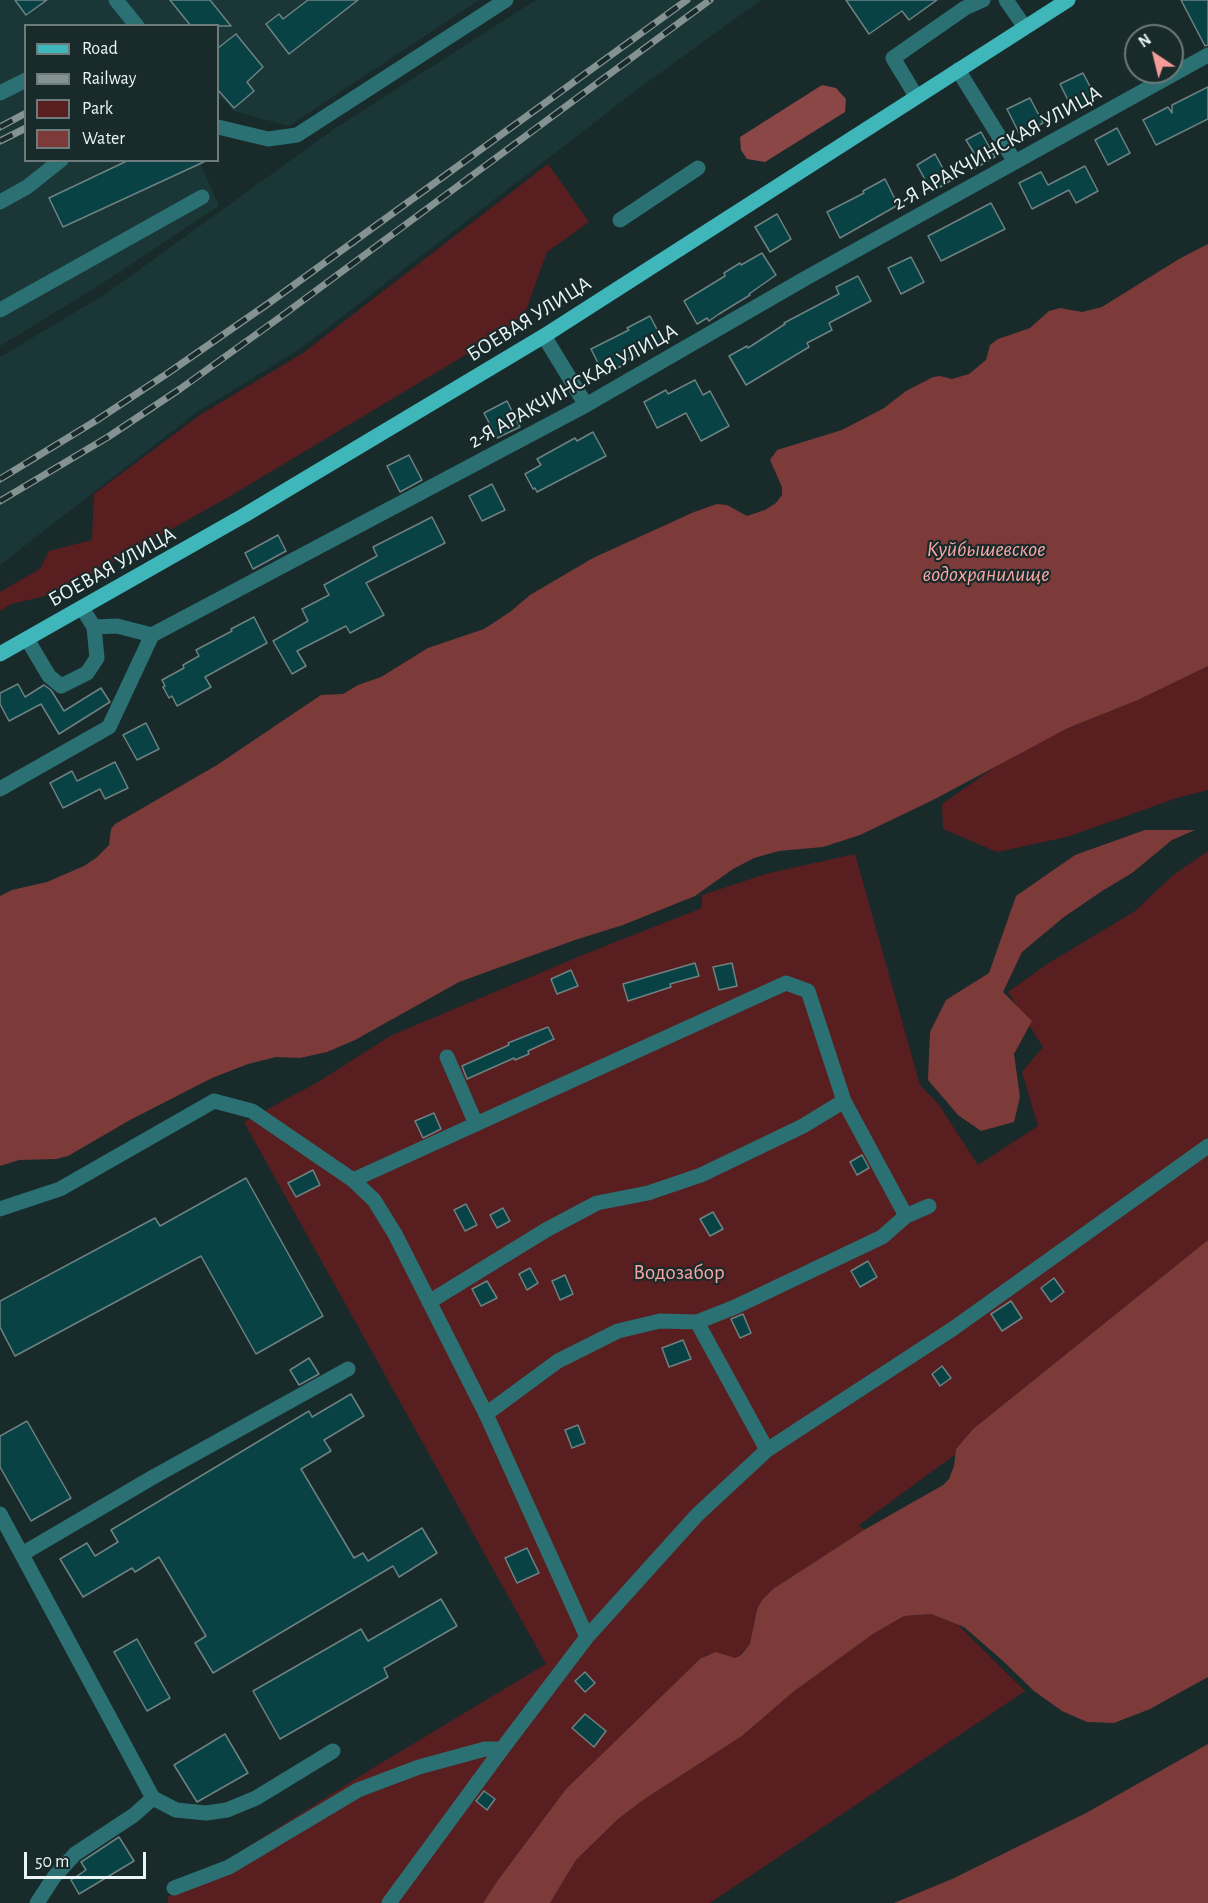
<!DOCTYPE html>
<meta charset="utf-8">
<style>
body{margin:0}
#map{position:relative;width:1208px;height:1903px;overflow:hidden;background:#192a2b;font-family:"Alegreya Sans",sans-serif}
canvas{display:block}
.legend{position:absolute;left:24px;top:24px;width:195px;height:138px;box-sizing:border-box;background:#192a2b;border:2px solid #6d7b7c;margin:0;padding:8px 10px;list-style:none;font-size:18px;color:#ebf5f5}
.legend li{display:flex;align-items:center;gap:12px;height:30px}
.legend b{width:30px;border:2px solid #6d7b7c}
.north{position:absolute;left:1124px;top:24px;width:60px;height:60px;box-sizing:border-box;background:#192a2b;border:2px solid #6d7b7c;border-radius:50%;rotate:325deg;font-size:16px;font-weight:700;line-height:24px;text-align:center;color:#ebf5f5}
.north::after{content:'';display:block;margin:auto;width:21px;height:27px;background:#f59b98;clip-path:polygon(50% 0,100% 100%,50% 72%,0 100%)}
.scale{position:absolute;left:24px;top:1852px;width:122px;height:27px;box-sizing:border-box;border:3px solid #ebf5f5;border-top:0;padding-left:8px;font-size:18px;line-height:21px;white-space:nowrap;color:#ebf5f5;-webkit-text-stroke:4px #192a2b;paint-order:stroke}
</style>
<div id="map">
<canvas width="1208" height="1903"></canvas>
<ul class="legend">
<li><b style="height:8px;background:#3fb6ba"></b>Road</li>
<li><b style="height:8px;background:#849292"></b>Railway</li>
<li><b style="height:16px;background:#591e1f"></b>Park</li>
<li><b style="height:16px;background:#7c3a39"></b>Water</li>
</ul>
<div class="north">N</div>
<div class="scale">50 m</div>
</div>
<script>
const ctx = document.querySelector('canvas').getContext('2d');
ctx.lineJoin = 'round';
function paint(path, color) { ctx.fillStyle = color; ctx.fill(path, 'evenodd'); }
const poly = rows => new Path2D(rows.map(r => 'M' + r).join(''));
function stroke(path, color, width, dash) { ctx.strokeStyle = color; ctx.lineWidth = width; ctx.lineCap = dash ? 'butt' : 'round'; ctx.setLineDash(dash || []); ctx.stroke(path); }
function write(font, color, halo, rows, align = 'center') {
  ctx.font = font + ' "Alegreya Sans",sans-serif'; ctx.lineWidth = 4.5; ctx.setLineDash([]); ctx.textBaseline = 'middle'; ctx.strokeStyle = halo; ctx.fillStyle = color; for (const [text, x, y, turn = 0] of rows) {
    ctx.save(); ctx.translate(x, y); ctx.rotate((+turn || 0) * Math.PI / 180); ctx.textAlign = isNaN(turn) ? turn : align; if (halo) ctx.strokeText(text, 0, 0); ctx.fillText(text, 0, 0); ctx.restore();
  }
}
paint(poly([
 [0,0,479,0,289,126,233,111,222,98,218,100,218,26,26,26,26,160,199,161,219,206,95,288,0,346],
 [536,0,761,0,638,89,300,349,197,412,0,565,0,357,107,293,334,129]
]), '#1b3637');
paint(poly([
 [548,164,589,222,547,252,522,321,232,495,58,593,11,604,0,611,0,592,40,569,49,551,92,540,94,494,200,415,303,353],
 [1208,666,1208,790,1177,798,1067,837,997,852,943,829,942,804,1002,762,1068,728,1138,700],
 [1208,851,1208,1240,973,1429,956,1449,956,1454,859,1525,864,1530,773,1589,762,1600,757,1609,750,1644,740,1655,735,1658,708,1654,701,1658,566,1789,498,1880,483,1903,168,1903,168,1897,373,1768,546,1664,244,1122,318,1082,390,1036,590,952,702,908,702,895,769,873,855,854,920,1085,939,1105,978,1165,1038,1126,1022,1072,1043,1047,1008,992,1049,963,1135,911,1172,876],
 [931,1614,957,1624,1025,1691,710,1903,550,1903,576,1860,618,1819,643,1800,742,1736,793,1692,873,1634,904,1616]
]), '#591e1f');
paint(poly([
 [822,85,836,88,846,99,845,112,765,162,747,159,741,150,740,137]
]), '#8a4745');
paint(poly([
 [1208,244,1208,666,1138,700,1068,728,931,801,860,835,823,847,779,851,754,858,733,869,695,896,623,925,575,940,459,982,355,1040,327,1052,300,1058,276,1057,248,1064,212,1078,130,1120,68,1156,56,1159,19,1160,0,1166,0,896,12,890,47,882,84,866,96,858,109,845,111,829,115,824,217,765,321,695,343,694,358,685,381,677,428,648,484,629,510,612,530,595,593,558,694,512,717,504,727,505,747,516,765,510,776,503,782,495,782,487,770,460,777,450,842,430,884,408,906,391,933,377,940,376,952,379,969,374,986,360,990,345,998,339,1030,328,1049,311,1060,308,1082,312,1102,307,1179,259],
 [1145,830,1195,830,1172,840,1132,873,1102,891,1064,917,1022,952,1003,992,1032,1021,1014,1054,1020,1097,1014,1122,981,1131,958,1115,928,1080,930,1032,946,1000,989,973,1016,896,1075,855],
 [1208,1240,1208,1677,1150,1709,1114,1723,1087,1722,1062,1711,1034,1691,1003,1661,964,1627,931,1614,904,1616,873,1634,793,1692,742,1736,643,1800,618,1819,576,1860,550,1903,483,1903,498,1880,566,1789,701,1658,716,1652,735,1658,741,1655,750,1644,757,1609,762,1600,773,1589,864,1530,943,1485,949,1479,954,1466,956,1449,973,1429],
 [1208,1744,1208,1903,894,1903,952,1879,1086,1813]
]), '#7c3a39');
const building = poly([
 [15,0,47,0,26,15,15,0],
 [170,0,210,0,231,26,191,26,170,0],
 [308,0,358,0,289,54,266,24,279,14,283,19,308,0],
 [846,0,937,0,909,20,902,11,869,34,846,0],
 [1181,0,1208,0,1208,45,1205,46,1181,0],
 [236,34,263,67,247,82,254,91,234,108,218,90,218,48,236,34],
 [1083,73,1096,98,1073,110,1060,84,1083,73],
 [1208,87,1208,119,1156,145,1143,120,1168,107,1172,113,1172,105,1208,87],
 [1030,98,1043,123,1020,135,1007,109,1030,98],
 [1117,128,1130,153,1108,165,1095,140,1117,128],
 [981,132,995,157,972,170,966,158,974,153,966,140,981,132],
 [935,154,950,181,932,192,917,165,935,154],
 [129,160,208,160,63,227,49,198,129,160],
 [1085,166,1098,191,1076,203,1069,190,1032,209,1019,183,1041,172,1048,185,1085,166],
 [885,179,898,205,840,238,827,212,864,193,863,191,885,179],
 [991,203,1005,229,941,261,928,236,991,203],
 [777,214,791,239,770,252,755,227,777,214],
 [762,253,776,275,749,294,750,295,719,314,709,321,707,318,697,324,684,301,725,276,724,273,740,263,741,265,762,253],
 [911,257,924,282,901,294,888,268,911,257],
 [858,276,871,301,829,323,832,330,807,343,809,347,746,385,729,356,747,346,748,348,785,324,784,323,839,294,836,287,858,276],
 [650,316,663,341,625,361,627,363,604,375,591,349,629,330,627,328,650,316],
 [695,380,703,395,710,391,729,426,701,441,686,413,657,428,644,402,666,390,668,394,695,380],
 [507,401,520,427,497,438,484,413,507,401],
 [593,432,606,456,537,492,535,488,533,489,525,474,541,465,537,459,575,438,577,441,593,432],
 [409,455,422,480,400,492,387,466,409,455],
 [492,484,505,510,482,521,469,496,492,484],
 [432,517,445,543,366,583,384,615,350,633,346,626,297,651,306,666,292,674,273,641,308,621,302,609,329,595,324,585,377,556,373,547,432,517],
 [278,535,286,551,253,569,245,553,278,535],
 [254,617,267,643,205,677,211,687,177,706,172,696,169,698,163,687,165,686,162,680,184,668,183,665,199,656,196,650,232,631,231,629,254,617],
 [18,684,25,697,44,685,51,690,64,711,101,688,110,702,59,734,41,704,9,721,0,704,0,693,18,684],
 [146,723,159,749,137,760,123,735,146,723],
 [115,762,128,788,105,799,100,789,63,808,50,783,72,771,77,781,115,762],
 [695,963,699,976,670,984,671,987,628,1001,623,984,695,963],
 [732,963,737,986,719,990,713,967,732,963],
 [571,970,578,986,557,994,551,979,571,970],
 [548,1027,554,1039,528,1051,529,1054,515,1060,514,1058,467,1079,462,1066,509,1045,508,1043,548,1027],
 [434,1113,441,1129,423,1138,415,1121,434,1113],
 [862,1155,869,1168,857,1175,850,1162,862,1155],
 [313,1170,320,1185,296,1197,288,1183,313,1170],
 [246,1178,323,1316,256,1354,201,1256,15,1356,0,1327,0,1301,155,1218,160,1226,246,1178],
 [466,1204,477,1225,465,1231,454,1210,466,1204],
 [503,1208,510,1221,497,1228,490,1215,503,1208],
 [713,1212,723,1229,710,1236,700,1219,713,1212],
 [868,1261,877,1277,860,1287,851,1271,868,1261],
 [530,1268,538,1283,527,1290,519,1274,530,1268],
 [565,1275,573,1294,560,1300,552,1281,565,1275],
 [1054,1278,1064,1292,1051,1302,1041,1288,1054,1278],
 [487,1281,497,1298,481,1306,472,1289,487,1281],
 [1011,1301,1022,1318,1002,1331,991,1314,1011,1301],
 [743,1314,751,1333,740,1338,731,1319,743,1314],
 [683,1340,691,1359,669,1367,662,1348,683,1340],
 [309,1358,319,1374,299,1385,290,1370,309,1358],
 [942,1366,951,1378,940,1386,932,1374,942,1366],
 [351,1394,364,1416,324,1440,331,1451,301,1469,354,1558,363,1553,368,1561,422,1528,437,1553,399,1577,393,1566,213,1673,195,1643,206,1636,159,1557,135,1572,132,1568,83,1597,60,1559,87,1543,95,1556,118,1542,111,1530,309,1411,312,1417,351,1394],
 [27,1421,71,1498,31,1521,0,1467,0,1436,27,1421],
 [578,1425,585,1443,572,1448,565,1430,578,1425],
 [527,1548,539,1573,517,1583,505,1558,527,1548],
 [441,1599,457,1626,384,1668,388,1677,280,1739,253,1691,361,1629,368,1641,441,1599],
 [137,1639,170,1698,147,1711,114,1652,137,1639],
 [585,1672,595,1683,585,1692,575,1681,585,1672],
 [585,1714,606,1731,594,1747,572,1728,585,1714],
 [225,1734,248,1773,197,1802,174,1765,225,1734],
 [484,1791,495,1799,487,1810,476,1801,484,1791],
 [119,1837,134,1861,79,1894,71,1880,86,1870,81,1862,119,1837]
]);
paint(building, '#084245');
stroke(building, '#6e8282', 1.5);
stroke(poly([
 [116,0,137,26],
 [1006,0,1024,26],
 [958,70,1015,162],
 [0,93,26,80],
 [916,96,893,58,965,8,983,0],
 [218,127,268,139,297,135,506,0],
 [0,202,27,187,61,160],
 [620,220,698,168],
 [0,310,202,197],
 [544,336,586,405],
 [82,608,94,627,117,626,152,635],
 [27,639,49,676,61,686,87,673,97,658,94,627],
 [0,789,109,727,152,635,586,405,806,278,1208,55],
 [447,1057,476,1124],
 [353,1180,786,983,808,991,844,1101,906,1216],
 [0,1209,60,1189,214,1101,252,1111,353,1180,374,1200,395,1234,486,1414,587,1637],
 [429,1302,546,1230,597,1203,648,1193,701,1175,803,1126,844,1101],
 [697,1322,767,1450],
 [486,1414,558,1361,618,1331,660,1321,697,1322,735,1307,882,1237,906,1216,929,1206],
 [0,1514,153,1798,176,1810,206,1813,227,1810,256,1798,333,1751],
 [22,1554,155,1476,348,1369],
 [174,1888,229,1867,358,1790,419,1767,485,1749,502,1749],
 [37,1903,54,1877,75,1854,134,1815,153,1798],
 [389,1903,502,1749,587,1637,697,1515,767,1450,954,1328,1208,1146]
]), '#2b7073', 15);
stroke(poly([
 [0,654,243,516,544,336,1068,0]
]), '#3fb6ba', 15);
const rail = poly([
 [0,127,26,113],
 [0,141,26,128],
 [0,479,97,420,168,373,269,303,687,0],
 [0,501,108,437,180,389,279,318,710,0]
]);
stroke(rail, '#849292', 7);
stroke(rail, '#192a2b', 4.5, [14]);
write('21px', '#ebf5f5', '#192a2b', [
 ["2-Я АРАКЧИНСКАЯ УЛИЦА",997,148,-29],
 ["БОЕВАЯ УЛИЦА",529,319,-32],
 ["2-Я АРАКЧИНСКАЯ УЛИЦА",573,386,-29],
 ["БОЕВАЯ УЛИЦА",112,567,-29]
]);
write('21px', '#f7a5a2', '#192a2b', [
 ["Водозабор",679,1273]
]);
write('italic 22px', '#f8a6a3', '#192a2b', [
 ["Куйбышевское",986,549],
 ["водохранилище",986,574]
]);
</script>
